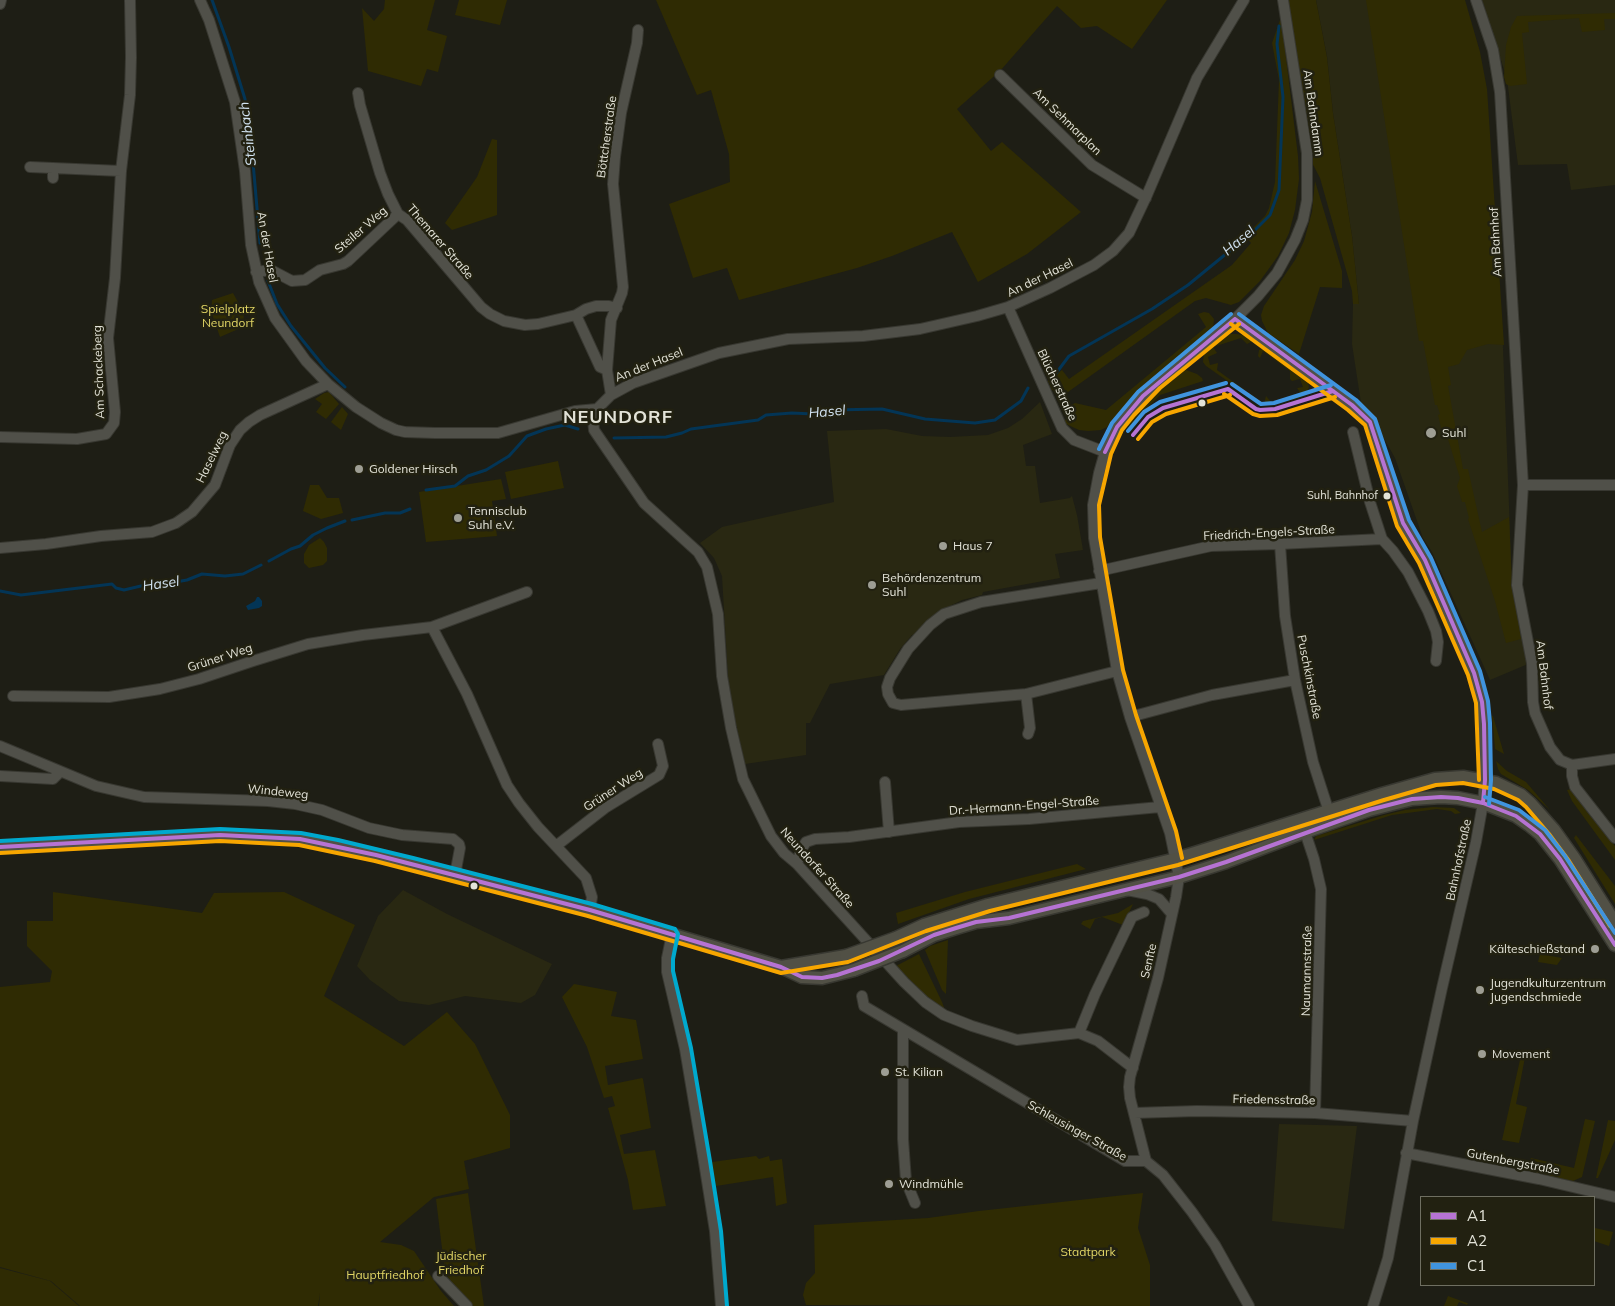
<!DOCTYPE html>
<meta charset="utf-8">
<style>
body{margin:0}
#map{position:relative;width:1615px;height:1306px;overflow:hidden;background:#1e1e15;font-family:Mulish,sans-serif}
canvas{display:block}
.legend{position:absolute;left:1420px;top:1196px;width:175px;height:90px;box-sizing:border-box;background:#222111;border:1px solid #6f6f61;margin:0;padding:6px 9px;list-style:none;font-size:15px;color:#e3e3d8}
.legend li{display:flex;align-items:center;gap:10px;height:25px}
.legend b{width:25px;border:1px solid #6f6f61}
</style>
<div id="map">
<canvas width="1615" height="1306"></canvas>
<ul class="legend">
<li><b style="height:6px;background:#b673d3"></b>A1</li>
<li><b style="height:6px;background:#f7a600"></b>A2</li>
<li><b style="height:6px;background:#4094de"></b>C1</li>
</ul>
</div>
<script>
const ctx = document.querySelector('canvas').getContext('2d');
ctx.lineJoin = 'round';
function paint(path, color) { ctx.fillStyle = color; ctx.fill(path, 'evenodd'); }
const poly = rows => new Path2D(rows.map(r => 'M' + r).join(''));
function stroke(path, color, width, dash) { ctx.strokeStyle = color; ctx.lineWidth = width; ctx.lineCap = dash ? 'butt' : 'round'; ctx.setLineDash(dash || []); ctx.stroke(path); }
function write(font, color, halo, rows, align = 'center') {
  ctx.font = font + ' Mulish,sans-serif'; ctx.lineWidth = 5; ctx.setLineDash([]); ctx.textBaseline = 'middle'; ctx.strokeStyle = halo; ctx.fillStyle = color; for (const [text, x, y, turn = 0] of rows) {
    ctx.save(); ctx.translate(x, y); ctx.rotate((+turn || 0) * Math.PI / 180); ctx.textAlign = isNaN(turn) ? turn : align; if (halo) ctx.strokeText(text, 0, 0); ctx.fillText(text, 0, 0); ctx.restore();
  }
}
paint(poly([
 [1316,0,1437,0,1502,322,1512,585,1528,664,1490,680,1432,552,1423,538,1395,458,1369,412,1361,403,1352,344,1353,304,1359,304,1352,236,1333,113,1327,56],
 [1482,0,1615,0,1615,185,1571,190,1567,164,1518,165,1507,79],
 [1040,402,1052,434,1023,445,1026,466,1035,466,1040,503,1070,498,1072,496,1077,515,1083,550,1055,554,1060,578,983,592,982,595,962,600,946,608,931,619,914,635,912,635,900,649,884,675,830,684,810,723,806,723,806,755,745,764,729,693,722,576,714,558,700,543,722,527,834,502,827,431,886,429,922,436,950,437,988,435,1008,428,1022,419],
 [403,890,447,914,552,964,535,995,521,1003,465,996,429,1005,399,1001,370,980,357,966,378,916],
 [1279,1124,1357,1126,1344,1229,1272,1221]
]), '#292812');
paint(poly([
 [385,0,435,0,427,30,447,36,438,72,427,69,421,86,368,71,362,8,374,21,384,9],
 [459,0,507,0,500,25,455,15],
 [656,0,1167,0,1132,49,1097,26,1081,28,1057,6,1000,71,957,109,991,151,1002,142,1081,212,1027,254,978,282,952,232,892,256,857,268,739,300,727,268,693,278,669,204,730,182,729,154,711,90,697,95],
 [1283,0,1316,0,1327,57,1333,113,1352,236,1359,304,1353,304,1352,291,1320,178,1307,153],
 [1366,0,1465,0,1480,52,1487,89,1504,345,1488,344,1467,350,1459,364,1448,367,1451,385,1448,386,1463,469,1468,469,1482,532,1509,517,1512,585,1521,639,1506,643,1495,601,1468,519,1469,518,1465,502,1462,502,1457,486,1460,478,1448,439,1444,440,1438,415,1440,414,1437,405,1435,405,1423,341,1419,341],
 [1615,13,1615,19,1604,19,1605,30,1582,32,1579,18,1528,22,1529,32,1522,33,1527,84,1510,86,1506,84,1504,77,1506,45,1511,27,1517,16],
 [1281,17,1298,156,1299,179,1295,210,1289,233,1278,256,1260,281,1239,302,1231,305,1206,298,1195,301,1068,392,1060,394,1052,390,1048,381,1062,370,1069,379,1232,265,1251,243,1245,236,1265,216,1269,208,1275,182,1279,80,1272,43],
 [492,139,497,140,497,215,452,230,445,223,477,177],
 [1315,181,1342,271,1342,288,1320,287,1299,354,1268,333,1262,321,1261,315,1264,306,1295,260,1304,241,1312,212],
 [233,293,244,313,243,327,220,337,211,311,212,300],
 [1204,312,1209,313,1214,319,1213,329,1143,386,1107,427,1101,430,1088,431,1079,430,1066,424,1064,420,1069,419,1072,413,1066,408,1075,403,1106,410,1206,327,1198,314],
 [1228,334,1237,334,1247,336,1251,340,1251,342,1247,344,1241,338,1213,347,1217,353,1208,357,1210,365,1218,363,1217,370,1264,404,1266,396,1272,403,1302,395,1297,388,1303,387,1300,379,1292,381,1290,379,1290,371,1263,351,1260,358,1258,356,1259,350,1264,348,1307,378,1309,387,1306,394,1299,398,1275,404,1267,405,1259,403,1206,366,1203,362,1204,353,1220,338],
 [1186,370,1197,374,1202,378,1203,381,1160,395,1130,426,1128,426,1127,423,1137,410,1158,389,1178,373],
 [329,392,339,404,326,419,316,412,322,404,315,399,324,393],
 [342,407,348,414,341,430,331,422],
 [558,461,564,488,511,499,505,472],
 [501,479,506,499,492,501,497,536,426,542,419,492],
 [310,485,319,485,327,498,339,498,343,513,321,519,303,511],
 [320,538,324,542,327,548,327,561,323,565,309,568,304,563,304,554,309,545],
 [1492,716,1493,716,1504,754,1495,749],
 [1496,761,1507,771,1526,782,1550,810,1528,790,1501,774,1498,769],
 [1572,789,1587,812,1615,846,1615,860,1572,801,1567,790],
 [1433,807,1454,808,1461,813,1455,814,1451,811,1437,809,1392,815,1314,840,1316,836,1384,815,1405,810],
 [1576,835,1615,886,1615,904,1574,838],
 [1077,864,1086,869,969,899,898,924,896,913,965,892],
 [53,892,202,913,214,893,284,892,355,925,324,996,404,1046,447,1012,475,1044,510,1115,510,1148,464,1161,469,1189,434,1197,380,1242,401,1245,414,1251,441,1291,454,1306,319,1306,320,1293,318,1306,80,1306,51,1281,0,1267,0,987,50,982,52,971,27,946,27,921,53,921],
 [1133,904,1123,925,1102,917,1095,919,1090,929,1081,924,1083,921,1118,913],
 [948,940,946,994,942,990,925,950,930,946],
 [919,954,942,1002,945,1010,926,997,896,966],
 [1540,954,1562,958,1557,965,1538,962],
 [574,984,617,992,611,1016,636,1020,643,1059,605,1066,608,1085,642,1078,643,1079,651,1128,620,1135,624,1154,655,1150,666,1206,633,1210,628,1180,608,1108,615,1106,612,1096,604,1098,587,1047,562,997],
 [1522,1051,1526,1052,1516,1104,1527,1107,1519,1143,1502,1140],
 [1585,1119,1595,1121,1582,1177,1573,1181,1529,1172,1528,1167,1531,1158,1574,1168],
 [1608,1120,1615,1121,1615,1140,1598,1178,1596,1178],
 [756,1156,759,1159,769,1156,770,1161,782,1159,787,1203,776,1206,773,1177,716,1186,712,1162],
 [468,1193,484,1306,473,1306,458,1291,445,1273,436,1199],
 [1143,1193,1138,1228,1150,1265,1150,1306,806,1305,803,1295,806,1283,815,1273,814,1225,928,1218,979,1211],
 [1595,1228,1613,1232,1609,1246,1594,1241],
 [0,1268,50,1281,79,1306,0,1306],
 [1448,1296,1467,1303,1468,1303,1467,1305,1459,1302,1457,1306,1444,1306]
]), '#2f2b03');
paint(poly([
 [257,597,259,597,262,601,262,606,259,608,248,610,246,606,255,601]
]), '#033556');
stroke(poly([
 [212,0,229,47,245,99,253,162,260,243],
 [268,281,277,304,291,326,325,368,345,387],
 [1054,376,1069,356,1152,309,1188,285,1254,231,1270,215,1279,190,1283,97,1277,44,1279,26],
 [614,438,666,437,682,433,691,429,758,420,766,415,792,413,813,414,832,410,882,409,925,419,975,423,995,420,1021,401,1028,388],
 [426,490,455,486,468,476,486,470,509,456,527,436,546,429,565,425,578,429],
 [352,520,385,513,400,513,410,509],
 [269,561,291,549,300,546,313,535,327,528,345,521],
 [0,591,21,595,112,584,116,588,124,590,166,580,170,583,187,580,202,574,225,576,243,574,261,565]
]), '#033556', 3);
const minor = poly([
 [200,0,209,20,235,102,245,171,251,245,259,282,275,318,306,361,328,384,356,407,381,423,396,430,405,432,435,433,498,433,575,411,597,409,611,395,633,383,719,353,788,339,863,336,920,329,977,316,1008,307,1050,288,1094,265,1113,251,1129,233,1147,195,1197,78,1244,0],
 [1476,0,1493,50,1500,92,1523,485,1517,585,1532,663,1533,702,1535,713,1550,747,1560,760,1572,765,1615,759],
 [0,4,1,0],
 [1000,75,1092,165,1146,198],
 [358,93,360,105,380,173,388,194,398,214,407,220,481,307,490,314,504,321,525,325,538,324,576,315],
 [30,167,53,168],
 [53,178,53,168,121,171],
 [256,272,271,270,292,281,305,280,320,270,343,264,348,261,398,214],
 [1008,307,1062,428,1074,440,1105,452],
 [1235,319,1352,405,1368,419,1374,433,1403,523,1425,560,1443,600,1474,673,1482,702,1485,748,1485,780,1483,803,1476,842,1442,988,1413,1121,1388,1258,1373,1306],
 [607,370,600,367,576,315,586,309,596,306,609,306,617,308],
 [611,395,607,370,611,320,622,293,623,287,613,184,615,157,621,113,637,43,638,30],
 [597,409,593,419,594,430,644,503,698,552,707,567,718,614,722,676,731,728,743,779,771,836,784,853,797,864,904,982,925,1002,944,1015,972,1026,1017,1040,1079,1033,1098,1041,1133,1068],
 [1353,432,1370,502,1382,539,1393,551,1408,572,1428,611,1436,631,1438,642,1436,661],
 [0,437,77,439,106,434,114,423,115,412,108,338,115,278,121,171,130,95,131,57,130,0],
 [1523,485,1615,485],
 [1280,544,1285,616,1295,680,1313,762,1329,812],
 [0,548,46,544,101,536,152,532,176,523,192,512,215,485,230,445,240,430,249,422,260,415,328,384],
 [1099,571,1211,546,1280,544,1382,539],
 [1101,583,981,602,944,614,930,625,908,649,890,678,887,687,888,694,893,703,901,705,1026,694,1117,671],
 [432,627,527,592],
 [1026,694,1030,728,1028,734],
 [13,696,109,697,160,689,199,679,253,661,308,644,363,635,432,627,467,694,507,785,519,803,538,827,586,878,592,897,590,910],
 [1130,717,1212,695,1295,680],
 [0,746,96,786,144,797,268,801,295,804,322,810,369,828,402,835,453,839,459,844,460,848,455,875],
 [1572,765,1572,776,1575,787,1615,838],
 [0,776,53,779,60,772],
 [885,782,889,832],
 [1305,832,1314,859,1321,889,1315,1113],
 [556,846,605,808,659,775,663,766,658,744],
 [797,864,801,850,806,842,815,839,849,837,959,822,1029,819,1160,807],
 [1127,890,1147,894,1159,899,1172,914],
 [672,934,667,958,667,972,685,1049,704,1162,715,1231,721,1306],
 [862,996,864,1006,1125,1161,1146,1161,1163,1175,1192,1212,1215,1245,1249,1306],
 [903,1031,903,1139,906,1181,915,1203],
 [1079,1033,1095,994,1132,917,1144,912],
 [1134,1113,1197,1111,1315,1113,1413,1121],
 [1406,1153,1539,1179,1615,1197],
 [1146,1161,1130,1098,1129,1087,1130,1077,1158,978,1176,897,1179,877,1170,833,1130,717,1117,671,1094,538,1093,505,1099,473,1105,452,1117,427,1129,411,1156,383,1235,319,1258,296,1277,273,1295,240,1303,220,1307,200,1307,153,1283,0],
 [438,1276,467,1306]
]);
const major = poly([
 [0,847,220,835,300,839,376,855,590,910,781,967,802,977,822,978,854,970],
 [896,938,924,925,988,905,1176,859,1382,794,1435,779,1463,777,1496,783,1521,795,1530,803,1554,830,1574,858,1615,923],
 [903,951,934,935,956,928,976,922,1009,918,1179,877,1226,862,1305,832,1369,810,1412,799,1441,797,1458,798,1483,803,1516,816,1529,825,1540,834,1560,859,1615,945],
 [781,967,846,956]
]);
stroke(minor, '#383831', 12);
stroke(major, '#383831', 15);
stroke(minor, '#505049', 10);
stroke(major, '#515045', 12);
const majorBridge = poly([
 [846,956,896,938],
 [854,970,903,951]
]);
stroke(majorBridge, '#383831', 15, []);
stroke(majorBridge, '#515045', 12);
stroke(poly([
 [1235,319,1352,405,1370,422,1403,523,1425,560,1474,673,1482,702,1484,724,1485,780,1483,803],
 [1228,389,1256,409,1260,410,1275,409,1333,391],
 [1133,435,1148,417,1163,408,1228,389],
 [1105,452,1117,427,1143,396,1235,319],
 [0,847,220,835,300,839,376,855,590,910,781,967,802,977,822,978,837,975,879,961,934,935,956,928,976,922,1009,918,1179,877,1226,862,1369,810,1412,799,1441,797,1458,798,1483,803,1516,816,1540,834,1560,859,1615,945]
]), '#b673d3', 4);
stroke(poly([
 [1231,324,1348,410,1365,425,1397,526,1419,563,1468,675,1476,703,1479,780],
 [1224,394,1253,414,1260,416,1277,415,1335,397],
 [1138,439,1152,422,1166,414,1230,395],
 [0,853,220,841,299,845,375,861,588,916,781,973,848,962,926,931,990,911,1178,865,1384,800,1436,785,1463,783,1494,789,1518,800,1526,807,1549,834,1569,861,1610,926],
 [1182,858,1176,831,1136,715,1123,670,1100,537,1099,505,1111,454,1122,430,1134,415,1160,388,1239,324]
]), '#f7a600', 4);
stroke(poly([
 [1239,314,1356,400,1375,419,1409,520,1431,558,1480,671,1488,701,1490,723,1491,780,1489,804],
 [1232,384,1261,404,1274,403,1331,385],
 [1128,431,1144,412,1160,402,1226,383],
 [1099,449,1112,423,1138,392,1231,314],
 [1485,797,1519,810,1545,830,1565,856,1615,933]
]), '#4094de', 4);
stroke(poly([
 [0,841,220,829,301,833,338,840,413,858,592,904,675,929,678,934,673,959,673,971,691,1048,710,1161,721,1231,727,1306]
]), '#00a9ce', 4);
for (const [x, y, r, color] of [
 [1202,403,4.5,"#e3e3d8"],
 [1431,433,6,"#9e9e94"],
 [359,469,5,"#9e9e94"],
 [1387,496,4.5,"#e3e3d8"],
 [458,518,5,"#9e9e94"],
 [943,546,5,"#9e9e94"],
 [872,585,5,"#9e9e94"],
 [474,886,4.5,"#e3e3d8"],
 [1595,949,5,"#9e9e94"],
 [1480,990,5,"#9e9e94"],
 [1482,1054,5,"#9e9e94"],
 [885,1072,5,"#9e9e94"],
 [889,1184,5,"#9e9e94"]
]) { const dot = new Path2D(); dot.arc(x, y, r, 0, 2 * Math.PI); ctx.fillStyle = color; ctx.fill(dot); stroke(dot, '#222111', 2); }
write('11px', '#e3e3d8', '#222111', [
 ["Suhl, Bahnhof",1378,496]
], 'right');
write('12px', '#e3e3d8', '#222111', [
 ["Am Bahndamm",1313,113,82],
 ["Am Sehmarplan",1067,122,44],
 ["Böttcherstraße",607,137,-82],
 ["Steiler Weg",361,230,-41],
 ["Themarer Straße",440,242,49],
 ["Am Bahnhof",1496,242,-93],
 ["An der Hasel",267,247,80],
 ["An der Hasel",1040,278,-26],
 ["An der Hasel",649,365,-22],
 ["Am Schackeberg",99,372,-92],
 ["Blücherstraße",1057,385,65],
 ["Haselweg",212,457,-64],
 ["Friedrich-Engels-Straße",1269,533,-3],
 ["Grüner Weg",220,658,-18],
 ["Am Bahnhof",1544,675,83],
 ["Puschkinstraße",1309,677,79],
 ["Grüner Weg",613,790,-33],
 ["Windeweg",278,792,6],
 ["Dr.-Hermann-Engel-Straße",1024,806,-4],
 ["Bahnhofstraße",1459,860,-78],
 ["Neundorfer Straße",817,868,48],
 ["Senfte",1149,961,-77],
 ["Naumannstraße",1307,971,-89],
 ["Friedensstraße",1274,1100,1],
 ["Schleusinger Straße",1077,1131,29],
 ["Gutenbergstraße",1513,1162,11]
]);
write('12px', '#e1d565', '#222111', [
 ["Spielplatz",228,309],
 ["Neundorf",228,323],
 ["Stadtpark",1088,1252],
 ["Jüdischer",461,1256],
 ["Friedhof",461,1270],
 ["Hauptfriedhof",385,1275]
]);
write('12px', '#e3e3d8', '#222111', [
 ["Suhl",1442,433],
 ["Goldener Hirsch",369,469],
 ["Tennisclub",468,511],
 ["Suhl e.V.",468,525],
 ["Haus 7",953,546],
 ["Behördenzentrum",882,578],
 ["Suhl",882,592],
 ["Kälteschießstand",1585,949,"right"],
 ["Jugendkulturzentrum",1490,983],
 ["Jugendschmiede",1490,997],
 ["Movement",1492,1054],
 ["St. Kilian",895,1072],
 ["Windmühle",899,1184]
], 'left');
write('italic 14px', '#d1e2f0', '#222111', [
 ["Steinbach",248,134,-97],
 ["Hasel",1239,241,-40],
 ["Hasel",827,412,-5],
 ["Hasel",161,584,-8]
]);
ctx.letterSpacing = '1px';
write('bold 18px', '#e3e3d8', '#222111', [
 ["NEUNDORF",618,418]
]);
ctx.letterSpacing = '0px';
</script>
